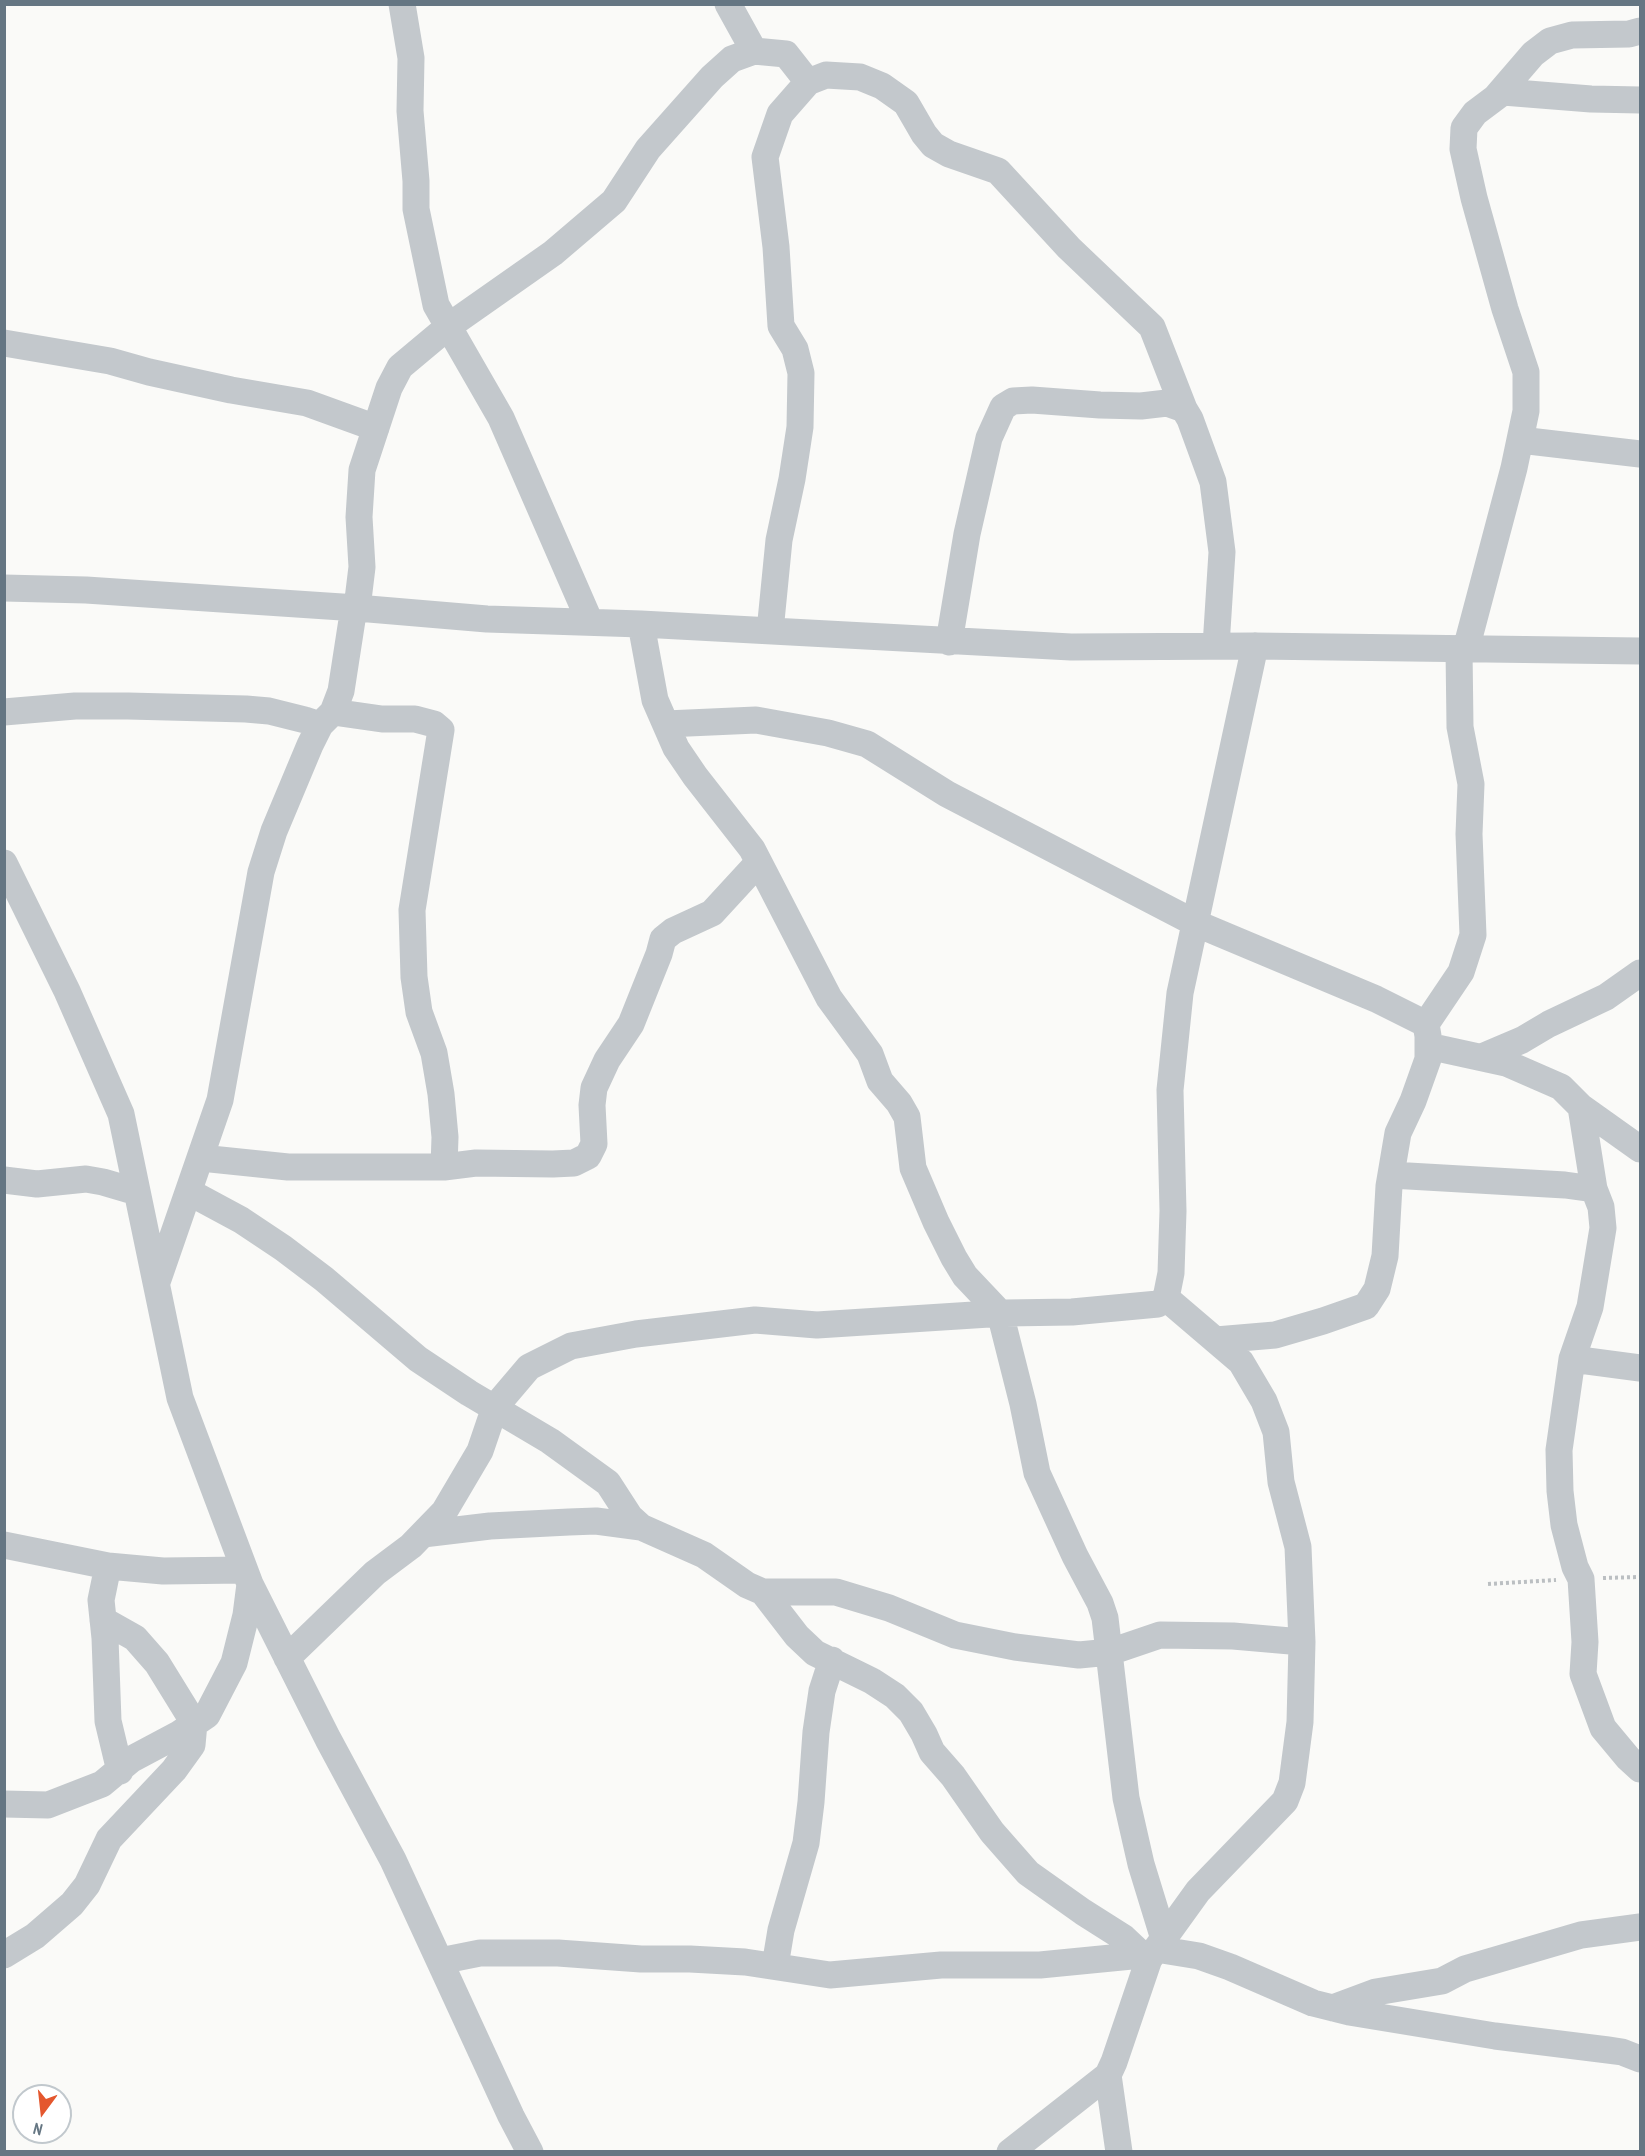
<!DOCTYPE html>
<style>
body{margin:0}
#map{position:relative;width:1645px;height:2156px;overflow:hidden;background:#fafaf8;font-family:"PT Sans Narrow",sans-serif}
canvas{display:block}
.frame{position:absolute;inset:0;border:6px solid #657683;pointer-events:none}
.north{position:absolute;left:12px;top:2084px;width:60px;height:60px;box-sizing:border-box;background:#fff;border:2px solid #c1c8cd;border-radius:50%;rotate:195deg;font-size:16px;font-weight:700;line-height:24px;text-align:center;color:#657683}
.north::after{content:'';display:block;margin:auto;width:21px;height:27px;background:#e4572e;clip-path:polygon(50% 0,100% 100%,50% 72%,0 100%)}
</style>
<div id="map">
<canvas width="1645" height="2156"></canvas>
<div class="frame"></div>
<div class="north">N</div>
</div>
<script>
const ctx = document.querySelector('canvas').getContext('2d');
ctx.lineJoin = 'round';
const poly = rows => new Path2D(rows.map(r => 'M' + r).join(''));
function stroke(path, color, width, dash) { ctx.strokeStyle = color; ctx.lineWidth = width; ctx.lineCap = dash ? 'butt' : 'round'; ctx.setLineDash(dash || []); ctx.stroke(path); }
stroke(poly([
 [1603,1578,1640,1577],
 [1488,1584,1556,1580]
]), '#bbbfc2', 4, [3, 3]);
stroke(poly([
 [402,4,411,58,410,111,416,181,416,209,436,305,501,418,590,622],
 [728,4,754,51],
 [1496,97,1533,54,1550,41,1572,35,1629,34,1640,31],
 [4,343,110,361,149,372,231,390,307,403,376,428],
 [1520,440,1640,454],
 [4,588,86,590,357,608,487,619,641,624,1071,647,1255,646,1640,651],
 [357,608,362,567,359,517,362,470,389,388,400,367,449,326,553,253,614,201,648,149,712,77,732,59,754,51,786,54,808,82],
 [641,624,655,700,676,748,695,776,752,849,829,998,870,1054,880,1081,899,1103,907,1117,913,1168,936,1222,954,1258,965,1276,1000,1313,1023,1404,1037,1473,1075,1556,1100,1603,1105,1618,1126,1798,1141,1864,1164,1939],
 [770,631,779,540,792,479,800,427,801,373,795,349,781,326,776,247,765,157,780,114,808,82,826,75,860,77,882,86,906,103,924,134,933,145,949,154,998,171,1069,248,1152,327,1184,409],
 [949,642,967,534,989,438,1003,407,1013,401,1032,400,1100,405,1141,406,1167,403,1184,409,1190,419,1213,482,1222,552,1216,646],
 [1466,649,1514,468,1526,411,1526,372,1505,309,1474,198,1463,149,1464,128,1475,113,1503,92,1591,99,1640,100],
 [4,712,75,706,128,706,246,709,269,711,305,720,320,725],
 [333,712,382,719,415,719,434,724,441,730,412,910,414,977,419,1012,434,1053,441,1094,445,1137,444,1167],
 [666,724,756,720,828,733,867,744,947,794,1195,923,1376,999,1426,1024],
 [4,863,67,991,121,1114,180,1398,250,1584,328,1739,393,1860,511,2116,530,2152],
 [1428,1046,1506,1063,1561,1087,1581,1107,1640,1149],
 [1482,1057,1522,1040,1549,1024,1606,997,1640,973],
 [1581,1107,1594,1189,1601,1207,1603,1228,1590,1307,1572,1359,1559,1450,1560,1491,1564,1525,1575,1567,1581,1579,1585,1642,1583,1674,1603,1728,1628,1758,1640,1769],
 [201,1158,288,1167,444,1167,476,1163,553,1164,574,1163,588,1156,594,1144,592,1105,594,1088,607,1060,631,1024,659,954,663,939,673,931,712,913,758,863],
 [1391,1175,1565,1185,1594,1189],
 [4,1180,37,1184,86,1179,103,1182,137,1192],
 [189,1192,241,1220,283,1248,324,1279,418,1359,469,1393,550,1441,608,1483,630,1517,641,1527,704,1555,747,1585,763,1592,797,1636,815,1653,872,1681,895,1696,911,1712,924,1734,932,1752,953,1776,992,1832,1028,1873,1083,1912,1124,1938,1142,1955],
 [157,1282,220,1100,261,872,274,831,310,745,320,725,333,712,341,691,354,607],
 [1216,1340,1275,1335,1323,1321,1366,1306,1377,1289,1385,1256,1389,1186,1398,1133,1413,1101,1428,1059,1428,1036,1426,1024,1461,972,1473,935,1469,834,1471,784,1460,727,1459,649],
 [1572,1359,1640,1368],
 [423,1534,490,1526,569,1522,596,1521,641,1527],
 [4,1545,108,1566,163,1571,244,1570],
 [108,1566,101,1600,105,1638,108,1721,120,1771],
 [763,1592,836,1592,889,1608,955,1635,1015,1647,1079,1655,1110,1652,1160,1635,1233,1636,1302,1642],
 [287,1658,375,1573,411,1546,444,1512,480,1451,495,1407,529,1367,571,1346,636,1334,755,1320,817,1325,1005,1313,1072,1312,1158,1304,1166,1298,1171,1273,1173,1211,1170,1090,1180,993,1255,646],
 [4,1804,48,1805,102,1784,132,1759,179,1734,207,1715,234,1663,246,1615,250,1584],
 [1156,1949,1199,1956,1230,1967,1313,2003,1349,2012,1495,2036,1608,2050,1622,2052,1640,2059],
 [4,1955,35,1936,72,1904,87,1885,109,1839,174,1770,192,1745,194,1723,157,1663,135,1638,103,1620],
 [440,1961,480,1953,558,1953,641,1959,690,1959,745,1962,830,1975,941,1965,1040,1965,1142,1955,1149,1959],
 [775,1966,781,1930,806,1843,811,1802,816,1732,822,1691,832,1660],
 [1333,2008,1376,1992,1442,1981,1465,1969,1581,1935,1640,1927],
 [1108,2075,1119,2152],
 [1010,2152,1108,2075,1114,2062,1149,1959,1198,1891,1285,1801,1292,1783,1300,1722,1302,1642,1298,1547,1281,1482,1276,1432,1264,1401,1241,1362,1166,1298]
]), '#c3c8cc', 27);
</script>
